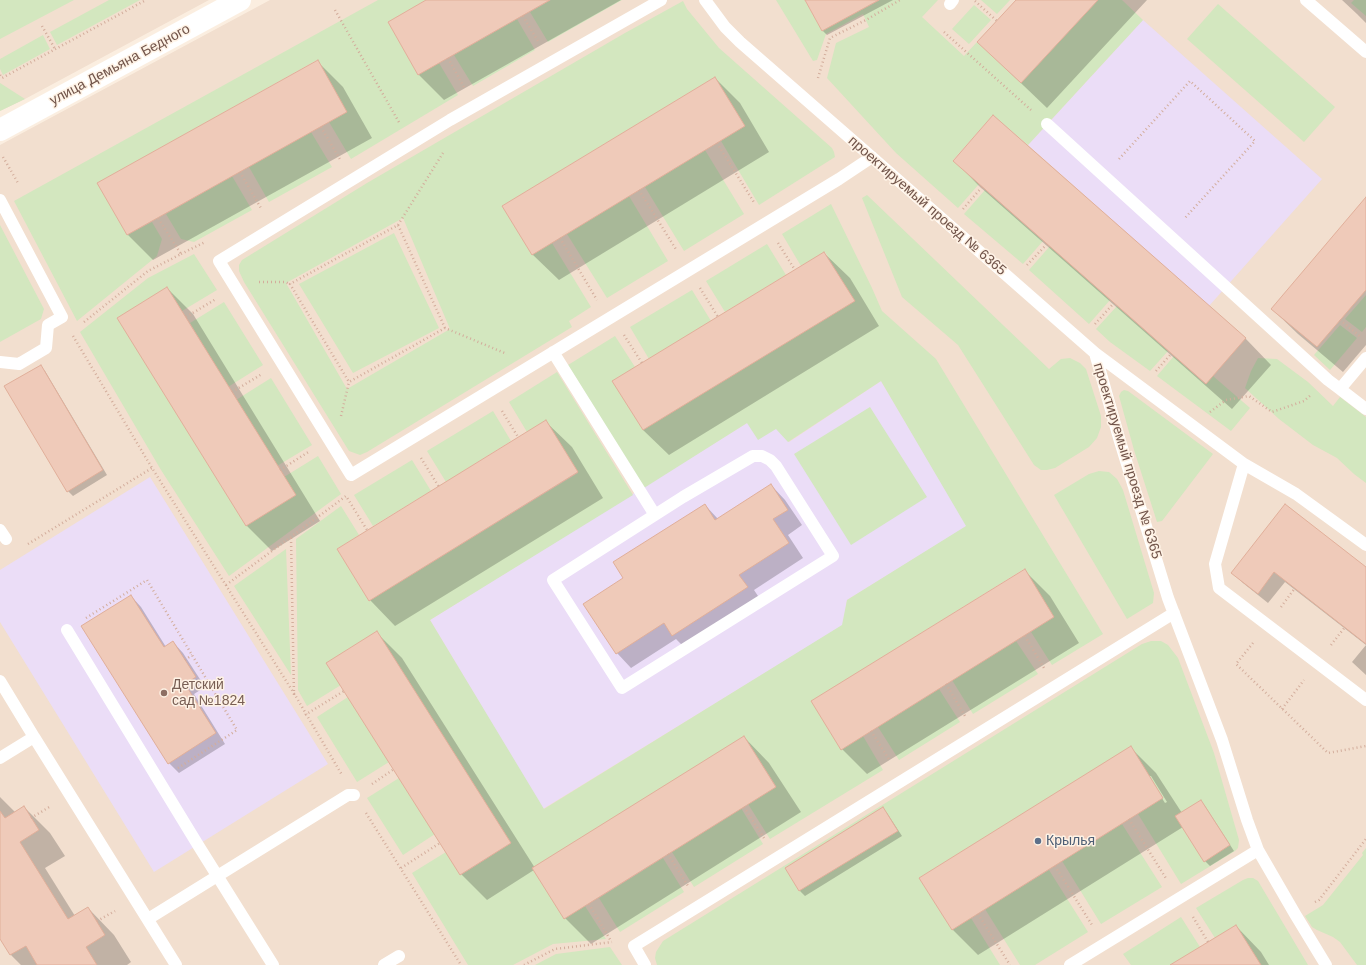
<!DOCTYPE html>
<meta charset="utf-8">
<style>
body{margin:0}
canvas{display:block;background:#fbeee0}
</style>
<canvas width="1366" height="965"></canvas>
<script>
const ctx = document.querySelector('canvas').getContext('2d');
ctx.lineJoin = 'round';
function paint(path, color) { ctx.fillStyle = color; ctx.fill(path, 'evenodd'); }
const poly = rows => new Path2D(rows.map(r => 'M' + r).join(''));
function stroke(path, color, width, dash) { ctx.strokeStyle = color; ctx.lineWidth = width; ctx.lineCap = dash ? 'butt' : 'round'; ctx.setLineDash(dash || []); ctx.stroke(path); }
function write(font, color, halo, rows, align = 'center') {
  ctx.font = font + ' Arial,sans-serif'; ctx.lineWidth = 3; ctx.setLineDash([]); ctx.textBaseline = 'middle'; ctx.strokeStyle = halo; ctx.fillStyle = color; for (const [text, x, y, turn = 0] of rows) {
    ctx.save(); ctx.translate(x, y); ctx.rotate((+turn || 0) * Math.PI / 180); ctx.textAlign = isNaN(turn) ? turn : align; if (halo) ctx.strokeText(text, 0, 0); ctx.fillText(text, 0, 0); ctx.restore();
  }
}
paint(poly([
 [0,0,209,0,25,99,0,111],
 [270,0,1366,0,1366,965,0,965,0,145]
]), '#f2dfcf');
paint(poly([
 [1143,20,1322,179,1209,306,1028,145],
 [881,381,967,526,847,600,843,625,543,809,430,620,747,423,776,428,789,442],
 [150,477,328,764,154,872,0,622,0,570]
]), '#ebddf7');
paint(poly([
 [0,0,74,0,0,39],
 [109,0,140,0,57,45,50,32],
 [378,0,426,0,388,22,418,75,439,63,458,95,351,159,329,122,347,112,317,60,98,183,127,235,152,222,162,239,157,256,77,321,14,201],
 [551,0,622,0,548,42,530,12],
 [776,0,805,0,822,31,880,0,938,0,922,17,964,56,977,42,1021,83,1098,0,1122,0,1143,20,1028,145,993,115,953,160,979,184,958,208,896,153,827,78,836,43,869,27,863,14,826,34,817,60,813,61],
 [981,0,1010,0,997,14],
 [1354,0,1366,0,1366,16,1351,3],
 [683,1,687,9,719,48,832,148,834,152,835,157,759,205,721,141,745,126,715,77,502,206,532,255,552,243,591,307,569,321,572,327,367,452,360,455,349,451,244,282,239,271,239,265,242,260,367,183,625,33],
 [403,218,450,329,347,389,286,283],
 [1218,4,1335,107,1304,142,1187,39],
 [974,5,991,20,969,44,952,29],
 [517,19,535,50,473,86,454,55],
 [43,35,50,49,3,75,0,69,0,59],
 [0,82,0,83,25,99,0,111],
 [311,132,332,167,269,202,249,167],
 [705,150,744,214,684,251,645,187],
 [232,176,252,210,194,242,181,239,166,214],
 [985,190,1043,241,1023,264,964,214],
 [867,195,1049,369,1061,359,1070,358,1080,363,1086,369,1101,416,1101,427,1097,438,1089,447,1055,468,1047,470,1041,470,1034,465,958,345,902,297,862,198],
 [629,196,668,261,607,298,567,234],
 [831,204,872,288,882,311,936,359,1103,634,1052,665,1031,632,1054,617,1024,569,812,701,863,736,883,770,770,839,748,804,776,786,744,736,564,919,585,906,606,939,553,944,513,965,468,965,412,873,446,852,461,875,511,843,377,631,327,663,341,685,307,706,298,690,296,539,341,506,359,535,337,549,369,601,578,473,546,421,527,432,509,402,557,372,633,495,430,620,544,809,842,625,847,600,966,526,881,381,788,442,776,429,758,440,747,423,644,488,568,365,615,336,635,367,613,382,643,430,854,301,825,252,801,266,782,234],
 [0,225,44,309,41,319,0,342],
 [394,233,439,328,353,373,299,284],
 [767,244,786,275,725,312,706,281],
 [1050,246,1110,300,1089,324,1029,270],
 [194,254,217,290,182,311,167,287,118,318,246,526,295,495,284,477,318,456,341,494,229,576,161,470,80,332,148,278],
 [692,290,711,321,649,359,630,327],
 [1366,295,1366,327,1362,332,1345,319],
 [224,302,263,365,228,387,190,323],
 [1117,306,1168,351,1150,371,1110,342,1096,329],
 [1340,325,1357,338,1330,370,1314,355],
 [1174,356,1205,384,1213,376,1250,408,1231,431,1157,376],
 [1258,358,1277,359,1308,382,1333,406,1340,397,1366,417,1366,483,1354,474,1337,458,1313,445,1279,419,1245,388,1251,371],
 [271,378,312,445,277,466,236,400],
 [1124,390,1128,391,1213,454,1162,521,1157,522,1134,450,1119,396,1121,392],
 [870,407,927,497,851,545,794,454],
 [493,411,511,441,446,482,427,451],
 [412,460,431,491,373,526,354,495],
 [1099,471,1109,472,1117,479,1123,490,1154,593,1153,603,1127,619,1054,495,1089,474],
 [286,549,291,675,234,586],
 [1016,641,1038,674,973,714,952,680],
 [1151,641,1161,641,1168,645,1178,658,1214,753,1239,840,1238,848,1235,851,1181,884,1138,814,1163,798,1131,747,919,878,952,930,971,918,1000,965,657,965,655,958,656,952,663,941,1142,644],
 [939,689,960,722,899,760,878,727],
 [348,697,389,762,357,782,317,717],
 [399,778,435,834,403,855,367,798],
 [741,808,763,844,694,887,672,852],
 [1122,824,1162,887,1101,924,1062,861],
 [1366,848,1366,965,1357,965,1340,942,1333,937,1317,930,1312,927,1305,916,1323,905,1363,855,1362,853],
 [663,858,684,892,620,932,599,898],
 [1049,870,1088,932,1035,965,1020,965,985,909],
 [1248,878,1253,878,1258,881,1308,965,1261,965,1236,925,1215,938,1196,908,1243,880],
 [1181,917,1200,947,1171,965,1131,965,1123,954],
 [610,947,622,965,535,965,556,954]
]), '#d3e7bf');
paint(poly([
 [428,0,621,0,444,100,419,75,389,22],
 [806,0,893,0,827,35,822,30],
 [1017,0,1147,0,1047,108,978,42],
 [1342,0,1366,0,1366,23,1357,14],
 [317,61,343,87,372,138,153,260,128,235,99,184],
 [715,78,740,103,769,152,559,280,533,255,504,207],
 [994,116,1246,339,1271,365,1232,409,979,186,954,160],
 [1366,198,1366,345,1343,372,1298,334,1272,309],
 [824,253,850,278,879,326,669,455,643,430],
 [167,288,193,314,320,521,272,551,246,525],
 [40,366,45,371,107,475,73,496,68,491],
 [546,422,572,447,603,498,395,626,370,600],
 [771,485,785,500,802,525,788,535,803,558,754,590,762,602,687,650,676,639,631,668,617,653,625,578,705,505,718,519],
 [1366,568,1366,675,1352,662,1366,645,1285,582,1268,603,1243,583,1233,573],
 [1024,570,1050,596,1079,643,867,774,842,749],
 [131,596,141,607,166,647,173,642,183,653,205,687,194,694,225,744,179,773,169,763],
 [376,632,402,658,535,868,744,737,769,763,801,812,591,944,565,918,534,870,487,900,461,874],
 [1131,748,1156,773,1182,813,1201,801,1205,806,1234,851,1210,866,1205,861,1183,827,978,955,952,929],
 [1148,776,1151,776,1167,802,1165,803],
 [0,797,15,812,24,807,50,833,65,856,45,868,75,916,88,908,114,935,131,962,127,965,21,965,11,955,0,937],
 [882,808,887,813,902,836,805,896,800,891,786,868],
 [1236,926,1261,952,1269,965,1172,965]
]), '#0003');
const building = poly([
 [426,0,550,0,418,75,388,22,426,0],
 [805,0,879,0,822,31,805,0],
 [1016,0,1098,0,1021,83,977,42,1016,0],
 [318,60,347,112,127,235,97,183,318,60],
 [715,77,745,126,532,255,502,206,715,77],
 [993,115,1246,338,1206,384,953,161,993,115],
 [1366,197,1366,290,1317,347,1271,309,1366,197],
 [824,252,855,301,643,430,612,381,824,252],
 [167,287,296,495,246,526,117,318,167,287],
 [41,365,103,470,67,492,4,386,41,365],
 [546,420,578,472,369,601,337,549,546,420],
 [771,484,788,510,773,519,789,543,739,575,748,587,672,636,664,623,616,654,583,604,623,578,613,562,705,504,715,520,771,484],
 [1285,504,1366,567,1366,644,1274,572,1258,594,1231,573,1285,504],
 [1025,569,1054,617,841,750,811,701,1025,569],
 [131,595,164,647,173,641,196,677,185,684,216,733,168,764,81,626,131,595],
 [377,631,511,843,460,875,326,663,377,631],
 [744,736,776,787,564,919,532,868,744,736],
 [1131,746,1163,798,952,930,919,878,1131,746],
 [1201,800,1230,845,1204,862,1175,816,1201,800],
 [24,806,39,830,20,842,68,919,88,907,105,935,86,947,97,965,37,965,26,946,10,955,0,939,0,811,5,818,24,806],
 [883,807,898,831,799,891,785,868,883,807],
 [1236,925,1261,965,1170,965,1208,942,1236,925]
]);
paint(building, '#efcab9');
stroke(building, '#e1af9a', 1);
stroke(poly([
 [975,1,997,21],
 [335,10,400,124],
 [523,16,539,43],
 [42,26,55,49],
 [944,32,1031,110],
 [448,58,464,87],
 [0,75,2,78,146,0],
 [818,78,830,38,866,20,900,0],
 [321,127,341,161],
 [717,143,755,204],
 [3,157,18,183],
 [1119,159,1190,81,1255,141,1184,219],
 [240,172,262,210],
 [639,190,677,251],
 [963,209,982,187],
 [398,225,443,153],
 [560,238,597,300],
 [778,243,795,270],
 [181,254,205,242],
 [1027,265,1047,244],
 [259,282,286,282,289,284],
 [700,288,718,317],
 [186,317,216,299],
 [1340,320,1361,337],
 [84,322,148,271,181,254,158,218],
 [1095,324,1114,303],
 [445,328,398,225,290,284,349,382,445,328,507,354],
 [624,335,642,363],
 [73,336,152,468,295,695,342,775],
 [1156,371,1171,354],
 [232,392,262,374],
 [502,411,518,437],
 [1210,412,1226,400,1249,396,1272,412,1304,401,1312,394],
 [341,416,349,382],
 [421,458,439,487],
 [280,470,310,451],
 [291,538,294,695],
 [28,544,152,468],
 [226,585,346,496,367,530],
 [1281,607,1295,588],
 [86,618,147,580,237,730,178,768],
 [1025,636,1044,668],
 [1253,643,1236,664,1328,753,1366,746],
 [1331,645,1345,627],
 [185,660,192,655],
 [946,684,965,716],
 [1282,709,1304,680],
 [305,715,344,691],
 [871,731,890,761],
 [372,784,394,769],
 [744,807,764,838],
 [366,813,461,965],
 [31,818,51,806],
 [1129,819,1167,880],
 [668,854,688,886],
 [1055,866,1092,925],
 [401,868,440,843],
 [1315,902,1319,900,1366,839],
 [589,904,611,941],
 [978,914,1010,965],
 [1193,917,1208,942],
 [97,921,115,911],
 [524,965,555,949,612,942]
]), '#d3ad9c', 2.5, [1, 3]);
stroke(poly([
 [661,0,450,120,219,261,351,475,839,179,872,157],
 [705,0,725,27,740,42,882,166,1095,353,1119,438,1168,598,1222,740,1247,820,1258,850,1295,914,1326,965],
 [1306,0,1366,52],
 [950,4,953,0],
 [1047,124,1328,380,1340,389],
 [0,200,62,317,48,325,46,348,19,364,0,362],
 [553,352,655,515],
 [1095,353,1244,464,1296,494,1366,545],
 [1366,358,1340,389,1366,409],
 [753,456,762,456,770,460,776,466,833,556,622,688,553,580,683,497,753,456],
 [1244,464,1215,564,1219,588,1366,700],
 [0,530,6,539],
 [67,630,198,845,273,965],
 [0,681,34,737],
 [0,758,34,737,176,965],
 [148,919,348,795,354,795],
 [384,965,399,956],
 [645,965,634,946,1174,613],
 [1070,965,1258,850]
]), '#fff', 12);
stroke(poly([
 [0,130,240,0]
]), '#fff', 22);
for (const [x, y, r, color] of [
 [164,693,4,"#8d6e63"],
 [1038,841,4,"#5c6f8a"]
]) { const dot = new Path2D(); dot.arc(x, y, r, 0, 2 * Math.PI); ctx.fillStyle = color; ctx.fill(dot); stroke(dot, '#fef2e5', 1.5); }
write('14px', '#705349', '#fef2e5', [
 ["улица Демьяна Бедного",120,65,-28],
 ["проектируемый проезд № 6365",927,206,41],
 ["проектируемый проезд № 6365",1127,461,73]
]);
write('14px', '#785e54', '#fef2e5', [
 ["Детский",172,685],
 ["сад №1824",172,701]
], 'left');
write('14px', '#4e5e75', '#fef2e5', [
 ["Крылья",1046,841]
], 'left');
</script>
